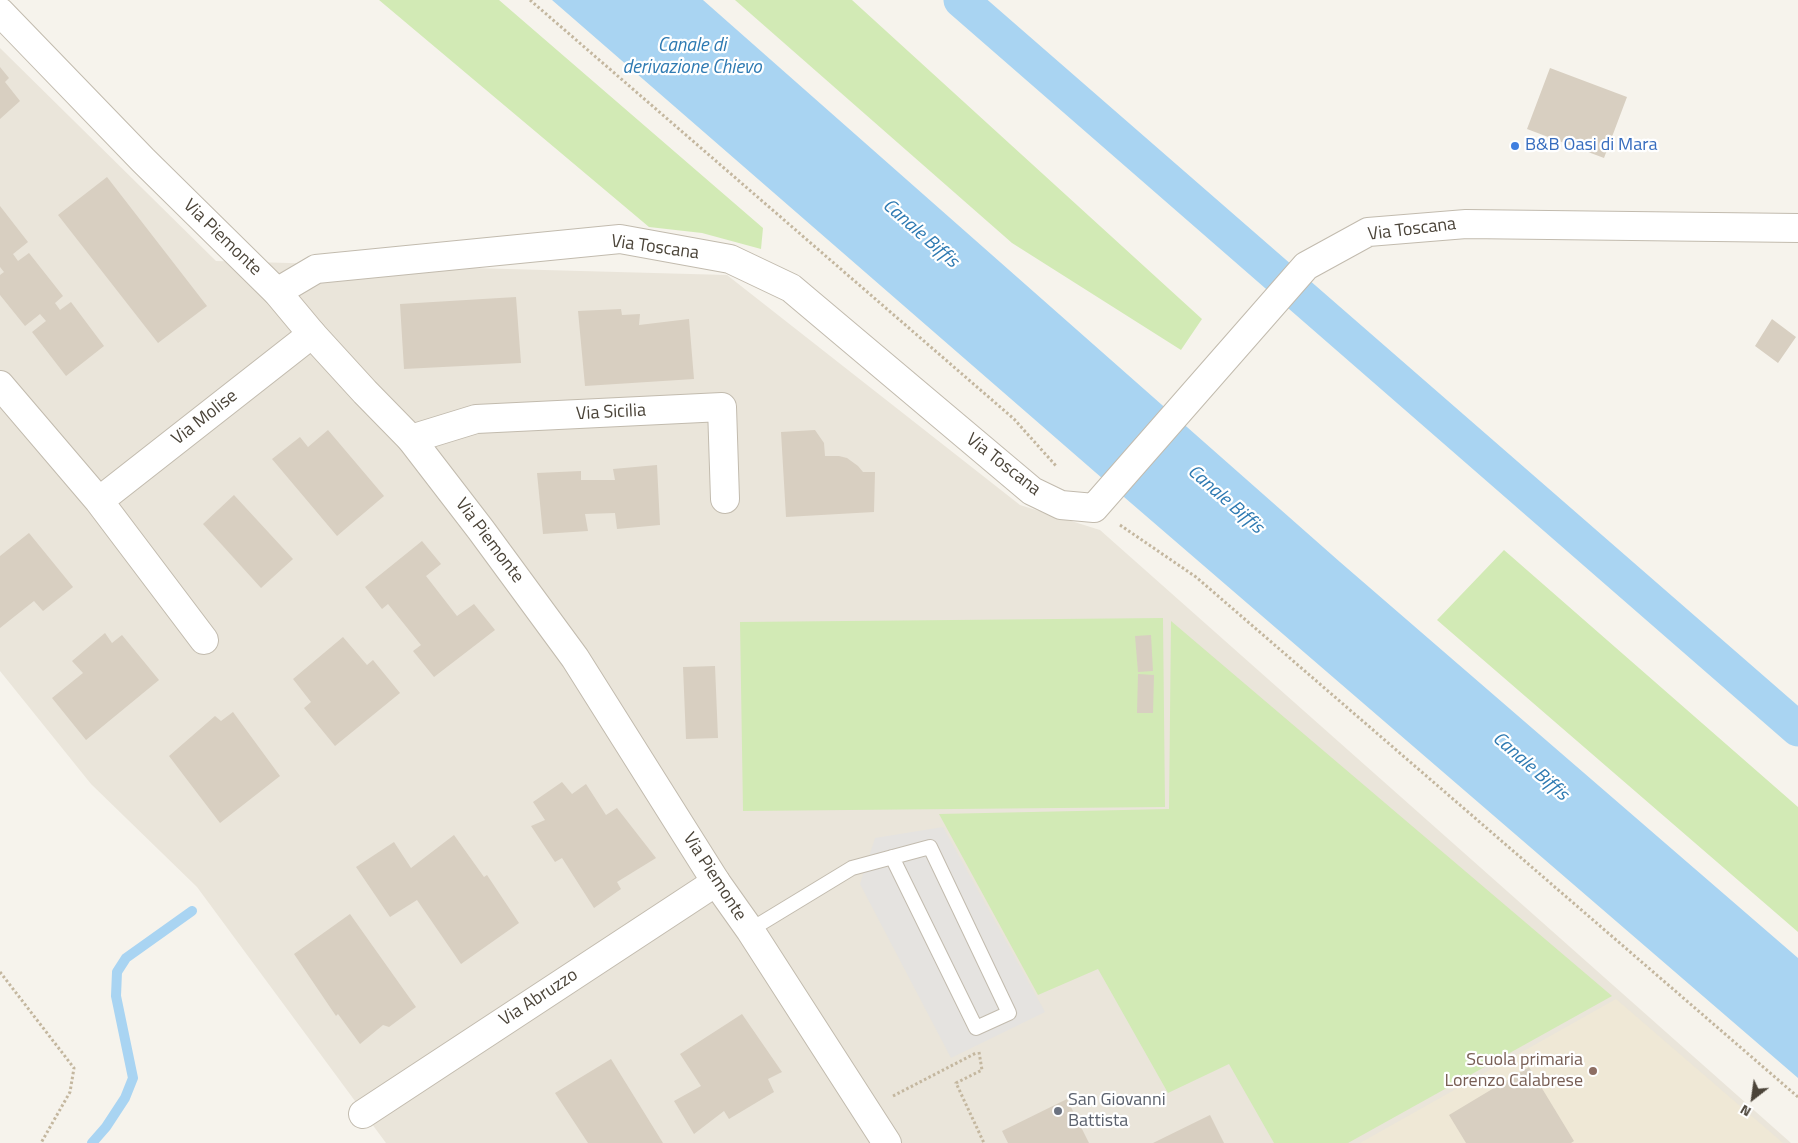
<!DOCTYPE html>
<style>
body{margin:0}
#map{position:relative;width:1798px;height:1143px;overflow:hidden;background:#f6f3ec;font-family:"Titillium Web",sans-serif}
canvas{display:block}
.north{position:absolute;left:1728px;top:1073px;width:50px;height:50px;-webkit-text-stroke:4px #fff;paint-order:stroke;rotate:210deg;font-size:14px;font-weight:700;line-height:20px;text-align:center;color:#4b4439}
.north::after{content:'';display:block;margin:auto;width:18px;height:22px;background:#4b4439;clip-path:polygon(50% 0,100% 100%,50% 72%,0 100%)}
</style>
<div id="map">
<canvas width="1798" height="1143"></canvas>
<div class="north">N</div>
</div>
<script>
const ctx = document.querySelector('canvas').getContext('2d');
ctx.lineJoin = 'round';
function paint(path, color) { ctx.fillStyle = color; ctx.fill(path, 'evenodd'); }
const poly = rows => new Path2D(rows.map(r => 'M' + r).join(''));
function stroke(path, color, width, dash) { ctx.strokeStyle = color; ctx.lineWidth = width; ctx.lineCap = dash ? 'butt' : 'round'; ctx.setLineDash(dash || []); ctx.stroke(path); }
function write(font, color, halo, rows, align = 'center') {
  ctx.font = font + ' "Titillium Web",sans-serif'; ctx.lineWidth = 4.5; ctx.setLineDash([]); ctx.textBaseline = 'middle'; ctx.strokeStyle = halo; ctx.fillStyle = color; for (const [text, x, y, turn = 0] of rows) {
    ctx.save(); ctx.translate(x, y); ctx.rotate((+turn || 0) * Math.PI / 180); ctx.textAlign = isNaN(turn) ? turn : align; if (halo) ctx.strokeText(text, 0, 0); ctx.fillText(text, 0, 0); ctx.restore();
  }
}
paint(poly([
 [0,48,216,261,727,275,1020,505,1100,530,1791,1143,386,1143,197,887,91,784,0,671]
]), '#eae5da');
paint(poly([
 [1616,999,1783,1143,1360,1143]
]), '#efe8d6');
paint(poly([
 [379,0,499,0,763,228,761,249,702,233,649,227],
 [735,0,852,0,1202,319,1181,350,1012,243],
 [1504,550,1798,807,1798,932,1437,620],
 [1163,618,1165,807,743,811,740,622],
 [1171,621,1612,996,1348,1143,1274,1143,1229,1064,1168,1093,1098,969,1038,995,939,814,1169,809]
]), '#d2eab5');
paint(poly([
 [943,827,1045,1012,951,1058,860,884,875,838]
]), '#e5e3e0');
paint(poly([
 [552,0,703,0,1340,562,1798,958,1798,1078,1095,472]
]), '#a9d4f2');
stroke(poly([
 [92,1143,106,1127,125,1098,133,1078,116,996,117,972,126,958,192,911]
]), '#a9d4f2', 10);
stroke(poly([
 [961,0,1798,729]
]), '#a9d4f2', 35);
paint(poly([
 [0,67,9,78,5,82,20,101,0,119],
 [1550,68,1627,97,1604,158,1527,129],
 [107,177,207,306,158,343,58,215],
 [0,206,28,242,13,254,18,261,29,253,63,296,55,303,60,310,71,302,104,346,66,376,32,332,46,321,40,314,25,326,0,295,0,275,4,272,0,267],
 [516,297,521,363,404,369,400,304],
 [621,309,622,315,640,314,639,325,689,319,694,379,585,386,578,311],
 [1772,319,1796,337,1778,363,1755,346],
 [328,430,384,496,337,536,272,459,300,437,308,447],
 [815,430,824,443,825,456,839,456,847,458,858,466,863,472,875,472,874,512,786,517,781,432],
 [657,465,660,525,617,529,615,513,585,514,588,531,543,534,537,473,581,471,581,480,615,480,613,469],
 [234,495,293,559,261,588,203,524],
 [29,533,73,587,43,611,34,601,0,628,0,556],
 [422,541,441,564,426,576,457,616,474,604,495,630,434,677,413,651,421,645,388,604,382,609,365,587],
 [105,633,112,643,122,635,159,680,86,740,52,698,83,673,72,661],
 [1151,635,1153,671,1138,672,1135,636],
 [343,637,367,665,373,660,400,693,335,746,304,708,311,702,293,679],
 [715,666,718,738,686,739,683,667],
 [1138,674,1154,675,1153,713,1137,713],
 [233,712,280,776,220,823,169,756,215,716,221,721],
 [562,782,572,794,586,784,606,815,617,808,656,858,617,882,621,889,594,908,562,858,555,862,531,826,545,820,533,802],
 [454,835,484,877,487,875,519,923,461,964,417,900,390,917,356,867,394,842,411,868],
 [350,914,416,1007,389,1027,383,1025,360,1044,338,1014,336,1016,294,954],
 [742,1014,782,1072,768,1079,774,1092,729,1119,724,1111,694,1134,674,1101,701,1086,680,1054],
 [611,1059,663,1143,588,1143,555,1093],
 [1529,1067,1574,1141,1571,1143,1466,1143,1449,1115],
 [1067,1099,1089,1143,1008,1143,1002,1131],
 [1210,1115,1224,1143,1153,1143]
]), '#d8cfc1');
const service = poly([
 [750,930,852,868,930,847,1009,1013,976,1028,892,857]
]);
const minor = poly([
 [277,292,316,269,620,239,730,259,791,288,1032,491,1061,505,1094,508,1306,266,1368,232,1466,224,1798,228],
 [0,385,99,501,204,640],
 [411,439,476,419,722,407,725,499],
 [99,501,312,334],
 [363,1114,716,882]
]);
const tertiary = poly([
 [0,12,143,160,277,292,312,334,365,392,411,439,481,530,575,658,716,882,750,930,887,1143]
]);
stroke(service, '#c2bbae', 16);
stroke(minor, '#c2bbae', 30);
stroke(tertiary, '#c2bbae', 30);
stroke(poly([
 [530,0,1014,419,1057,467],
 [1120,525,1196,577,1798,1097],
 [0,972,74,1068,70,1092,41,1143],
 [979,1052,982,1070,956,1083,984,1143],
 [893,1096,976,1053]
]), '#c4b79f', 3, [2.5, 2.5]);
stroke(service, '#fff', 14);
stroke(minor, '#fff', 28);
stroke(tertiary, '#fff', 28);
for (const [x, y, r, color] of [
 [1515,146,5,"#3f7fe0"],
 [1593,1071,5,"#8d6e63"],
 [1058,1111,5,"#6b7280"]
]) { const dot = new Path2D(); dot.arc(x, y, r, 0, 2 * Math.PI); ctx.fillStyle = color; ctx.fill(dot); stroke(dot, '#fff', 2); }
write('18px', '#366cbe', '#fff', [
 ["B&B Oasi di Mara",1525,146]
], 'left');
write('18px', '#4b4439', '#fff', [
 ["Via Toscana",1412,230,-7],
 ["Via Piemonte",222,238,44],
 ["Via Toscana",655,248,8],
 ["Via Sicilia",611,413,-3],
 ["Via Molise",205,418,-38],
 ["Via Toscana",1003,465,38],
 ["Via Piemonte",489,541,53],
 ["Via Piemonte",714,877,57],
 ["Via Abruzzo",539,998,-33]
]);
write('18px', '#785e54', '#fff', [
 ["Scuola primaria",1583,1061],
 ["Lorenzo Calabrese",1583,1082]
], 'right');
write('18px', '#5b616d', '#fff', [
 ["San Giovanni",1068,1101],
 ["Battista",1068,1122]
], 'left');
write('italic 19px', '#2e7ab2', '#fff', [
 ["Canale di",692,46],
 ["derivazione Chievo",692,68],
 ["Canale Biffis",920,234,41],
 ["Canale Biffis",1225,500,41],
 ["Canale Biffis",1530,767,41]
]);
</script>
